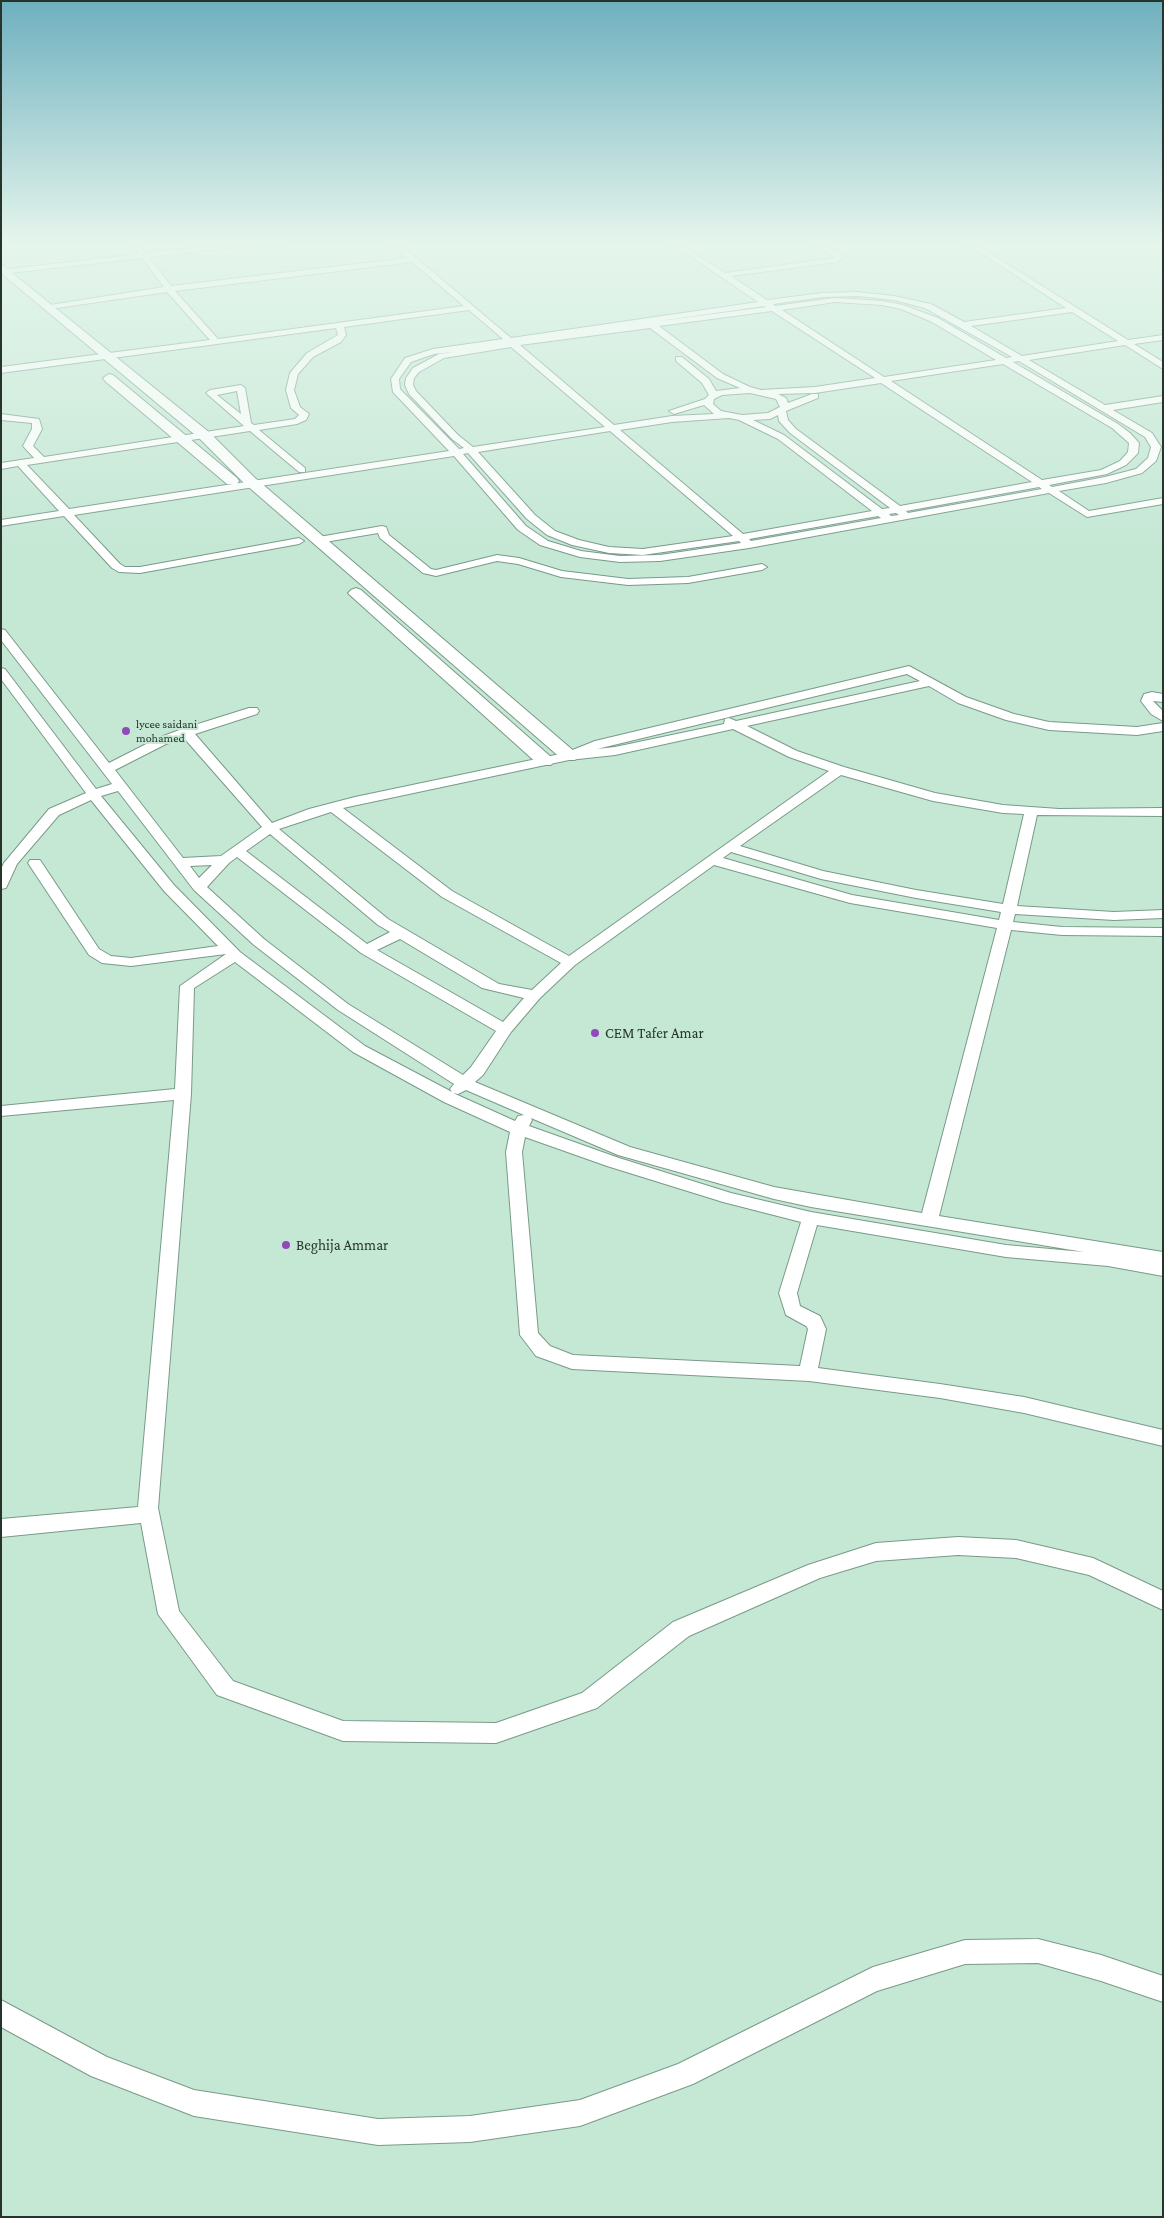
<!DOCTYPE html>
<style>
body{margin:0}
#map{position:relative;width:1164px;height:2218px;overflow:hidden;background:#c5e8d5;font-family:"Crimson Pro",serif}
canvas{display:block}
.frame{position:absolute;inset:0;border:2px solid #26342c;pointer-events:none}
</style>
<div id="map">
<canvas width="1164" height="2218"></canvas>
<div class="frame"></div>
</div>
<script>
const ctx = document.querySelector('canvas').getContext('2d');
ctx.lineJoin = 'round';
const poly = rows => new Path2D(rows.map(r => 'M' + r).join(''));
function stroke(path, color, width, dash) { ctx.strokeStyle = color; ctx.lineWidth = width; ctx.lineCap = dash ? 'butt' : 'round'; ctx.setLineDash(dash || []); ctx.stroke(path); }
function paint(path, color) { ctx.fillStyle = color; ctx.fill(path, 'evenodd'); }
function write(font, color, halo, rows, align = 'center') {
  ctx.font = font + ' "Crimson Pro",serif'; ctx.lineWidth = 4; ctx.setLineDash([]); ctx.textBaseline = 'middle'; ctx.strokeStyle = halo; ctx.fillStyle = color; for (const [text, x, y, turn = 0] of rows) {
    ctx.save(); ctx.translate(x, y); ctx.rotate((+turn || 0) * Math.PI / 180); ctx.textAlign = isNaN(turn) ? turn : align; if (halo) ctx.strokeText(text, 0, 0); ctx.fillText(text, 0, 0); ctx.restore();
  }
}
const street = poly([
 [129,240,135,240,146,253,267,240,286,240,282,242,149,257,171,286,407,258,387,240,395,240,511,338,758,302,667,240,674,240,725,273,835,258,808,240,816,240,844,256,838,262,731,276,767,300,823,293,857,292,894,296,931,304,964,322,1066,308,961,240,969,240,1128,340,1163,335,1163,340,1134,344,1163,362,1163,369,1125,345,1029,360,1105,405,1163,396,1163,402,1113,410,1152,433,1161,447,1156,461,1142,473,1106,483,1059,491,1089,511,1163,498,1163,504,1087,517,1049,493,749,548,660,561,620,562,580,557,540,545,518,530,454,456,74,515,120,564,125,567,140,567,299,538,304,541,299,544,140,573,119,572,112,568,64,516,1,526,1,520,59,511,18,466,1,469,1,463,34,458,23,446,32,429,32,423,1,420,1,414,39,419,42,429,33,446,44,457,244,426,206,393,210,390,241,385,245,388,251,423,254,425,295,419,299,415,291,408,286,390,290,373,307,353,338,335,336,328,1,373,1,367,210,340,167,292,50,309,46,307,50,305,164,287,142,258,1,274,1,270,139,254,129,240],
 [412,262,464,306,218,339,175,291,412,262],
 [857,296,894,300,925,308,1012,357,1006,358,938,318,903,305,882,301,835,298,775,306,773,304,823,297,857,296],
 [835,302,882,305,901,309,932,322,996,360,884,377,782,310,835,302],
 [764,306,766,307,653,322,764,306],
 [469,310,503,339,433,349,405,358,391,379,393,392,449,451,69,509,27,465,250,431,299,472,305,472,305,468,259,430,297,424,306,420,309,414,300,407,294,390,298,374,313,357,341,342,346,335,344,327,469,310],
 [772,311,875,378,815,387,761,390,750,387,723,374,659,326,772,311],
 [1072,312,1118,341,1022,356,971,326,1072,312],
 [650,328,717,378,740,388,716,391,709,379,682,357,676,357,676,361,702,383,709,395,705,399,669,411,674,414,704,405,714,414,672,416,614,425,520,345,650,328],
 [511,347,605,427,473,447,458,435,416,391,413,385,414,378,419,372,444,358,511,347],
 [452,352,439,354,413,368,406,378,405,385,409,394,452,439,464,448,459,449,400,389,399,379,411,362,434,354,452,352],
 [1019,361,1145,437,1151,447,1148,458,1136,469,1105,477,1052,487,1049,485,1107,474,1126,465,1138,453,1139,443,1130,433,1118,424,1013,362,1019,361],
 [1003,364,1112,428,1129,443,1128,452,1120,461,1101,470,1042,480,891,381,1003,364],
 [881,383,1032,482,900,506,796,429,788,420,786,411,818,398,818,394,812,394,788,403,786,398,778,394,815,393,881,383],
 [237,391,241,414,217,395,237,391],
 [750,393,776,399,780,407,768,413,742,415,721,411,713,404,714,399,722,395,750,393],
 [778,415,779,421,790,433,890,508,882,509,784,435,753,420,770,419,778,415],
 [729,418,739,420,778,439,872,511,743,534,620,430,672,422,729,418],
 [610,431,733,536,643,549,609,547,579,540,555,531,535,515,478,452,610,431],
 [468,453,527,519,547,535,572,545,609,553,643,555,739,541,741,543,660,555,620,556,581,551,548,541,526,526,463,454,468,453],
 [1039,487,1042,489,908,513,906,511,1039,487],
 [896,513,899,515,891,516,889,514,896,513],
 [878,516,881,518,751,541,749,539,878,516],
 [382,526,386,527,389,535,431,569,436,570,497,555,519,558,562,571,628,579,688,577,762,564,767,567,762,570,688,583,628,585,561,577,518,564,497,561,436,576,423,573,380,538,378,533,319,543,314,540,319,537,382,526],
 [1,629,5,630,109,763,158,738,182,729,249,708,257,708,259,711,257,714,195,734,272,823,309,809,355,797,565,753,595,741,909,666,966,697,1014,714,1049,722,1137,727,1163,723,1163,731,1137,735,1049,730,1006,720,958,703,929,686,747,726,797,751,844,767,935,793,1003,805,1059,809,1163,808,1163,816,1037,815,1017,906,1114,912,1163,910,1163,918,1114,920,1015,914,1013,922,1062,927,1163,928,1163,936,1062,935,1011,930,939,1216,1163,1252,1163,1276,1108,1266,1006,1257,817,1225,797,1293,800,1306,820,1316,826,1329,818,1368,940,1384,1024,1397,1163,1430,1163,1446,1024,1413,940,1398,809,1381,572,1369,536,1356,520,1335,506,1152,510,1132,444,1102,353,1052,235,962,194,988,191,1094,158,1508,179,1611,233,1681,343,1721,496,1723,582,1693,673,1622,808,1565,876,1543,958,1537,1016,1540,1093,1558,1163,1591,1163,1610,1089,1575,1016,1558,958,1555,876,1561,820,1578,689,1636,597,1708,496,1743,343,1741,217,1695,158,1614,141,1523,1,1537,1,1519,138,1507,174,1100,1,1116,1,1106,175,1089,180,986,226,954,131,966,102,963,89,955,28,863,30,860,40,860,99,949,111,956,131,958,218,946,164,891,91,800,59,815,17,864,6,888,1,889,1,869,4,863,49,809,86,793,1,679,1,668,5,669,96,789,112,784,1,640,1,629],
 [907,674,920,681,736,721,729,718,725,719,724,724,615,747,597,749,907,674],
 [733,729,789,757,829,771,569,956,452,891,343,808,569,760,615,755,733,729],
 [184,738,262,827,221,856,183,858,115,770,166,744,184,738],
 [841,775,933,801,1003,813,1024,814,1003,904,916,890,823,871,740,846,841,775],
 [118,791,194,890,254,945,338,1010,454,1084,450,1089,452,1092,365,1046,240,952,174,885,101,796,118,791],
 [331,812,442,897,561,963,532,990,499,984,388,919,279,829,331,812],
 [270,834,378,925,390,932,367,944,246,851,270,834],
 [731,852,821,879,916,898,1001,912,999,920,852,895,723,858,731,852],
 [237,857,361,953,496,1031,471,1067,463,1075,348,1004,264,939,207,887,229,863,237,857],
 [212,865,199,878,190,866,212,865],
 [714,865,850,903,997,928,922,1213,774,1187,630,1147,475,1082,483,1075,511,1032,540,998,575,965,714,865],
 [400,939,482,988,524,998,503,1022,377,950,400,939],
 [466,1090,524,1115,518,1116,515,1121,453,1093,458,1094,466,1090],
 [531,1118,618,1155,774,1199,811,1207,1084,1252,1006,1245,811,1212,731,1193,619,1158,529,1126,532,1120,531,1118],
 [525,1137,607,1166,723,1202,801,1222,779,1293,786,1315,806,1326,808,1329,800,1366,573,1355,550,1346,538,1333,522,1152,525,1137],
 [1152,692,1163,694,1163,702,1153,701,1163,711,1163,721,1151,714,1141,701,1144,694,1152,692],
 [1038,1939,1101,1955,1163,1976,1163,2002,1101,1981,1038,1963,965,1964,877,1991,693,2084,580,2126,470,2142,378,2145,194,2116,91,2076,1,2027,1,2000,107,2057,194,2090,378,2119,470,2116,580,2100,678,2064,873,1967,965,1940,1038,1939]
]);
const secondary = poly([
 [1,264,210,433,254,477,575,752,578,756,575,760,563,760,244,483,200,439,1,273,1,264],
 [109,374,113,375,237,478,239,481,237,484,227,484,105,381,103,378,109,374],
 [356,588,361,590,551,757,554,761,551,765,539,765,351,596,348,593,351,590,356,588]
]);
stroke(street, '#799a88', 2);
stroke(secondary, '#799a88', 2);
paint(street, '#fff');
paint(secondary, '#fff');
const sky = ctx.createLinearGradient(0, 0, 0, 550);
sky.addColorStop(0, '#6eb0bf');
sky.addColorStop(0.44, '#e5f5ec');
sky.addColorStop(1, '#e5f5ec00');
ctx.fillStyle = sky;
ctx.fillRect(0, 0, 1164, 550);
for (const [x, y, r, color] of [
 [126,731,5,"#9149bb"],
 [595,1033,5,"#9149bb"],
 [286,1245,5,"#9149bb"]
]) { const dot = new Path2D(); dot.arc(x, y, r, 0, 2 * Math.PI); ctx.fillStyle = color; ctx.fill(dot); stroke(dot, '#c5e8d5', 2); }
write('12px', '#26342c', '#c5e8d5', [
 ["lycee saidani",136,724],
 ["mohamed",136,738]
], 'left');
write('15px', '#26342c', '#c5e8d5', [
 ["CEM Tafer Amar",605,1033],
 ["Beghija Ammar",296,1245]
], 'left');
</script>
